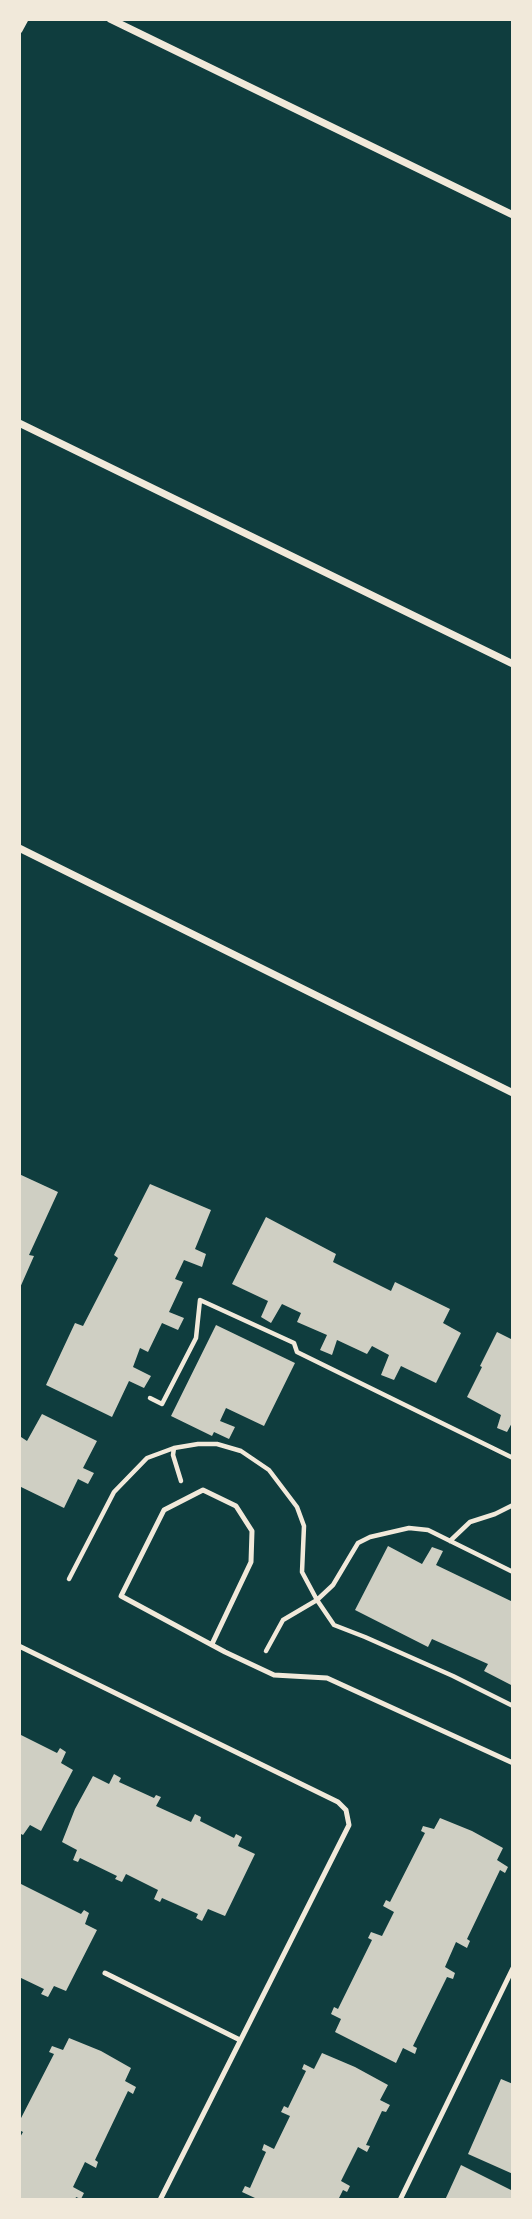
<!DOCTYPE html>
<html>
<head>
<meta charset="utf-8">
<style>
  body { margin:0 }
  #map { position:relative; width:532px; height:2219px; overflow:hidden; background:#0f3d3e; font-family:Barlow,sans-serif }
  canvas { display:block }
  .frame { position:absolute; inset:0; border:21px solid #f1e9da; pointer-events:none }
</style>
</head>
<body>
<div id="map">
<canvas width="532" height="2219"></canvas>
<div class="frame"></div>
</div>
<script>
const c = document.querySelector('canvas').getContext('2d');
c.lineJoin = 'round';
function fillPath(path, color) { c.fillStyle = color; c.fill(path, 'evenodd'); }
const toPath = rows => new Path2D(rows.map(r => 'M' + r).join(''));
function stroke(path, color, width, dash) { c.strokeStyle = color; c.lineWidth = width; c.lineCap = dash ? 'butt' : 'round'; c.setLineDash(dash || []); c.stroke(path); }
const building = toPath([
  [19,1174,58,1192,29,1255,34,1256,19,1290],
  [150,1184,211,1210,195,1249,206,1254,202,1267,184,1260,175,1279,183,1282,169,1312,184,1318,178,1330,162,1323,148,1352,140,1348,133,1367,151,1376,144,1388,129,1381,112,1417,46,1385,75,1323,83,1326,118,1258,114,1255],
  [266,1217,336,1254,333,1262,391,1291,395,1282,450,1309,443,1323,461,1333,436,1383,401,1366,394,1380,381,1375,389,1355,372,1346,367,1354,337,1340,332,1355,320,1350,327,1335,297,1322,301,1313,282,1304,271,1323,261,1317,268,1301,232,1284],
  [216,1325,295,1363,264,1426,226,1408,220,1421,235,1427,229,1439,214,1432,212,1436,171,1416],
  [497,1332,513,1340,513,1421,507,1432,497,1428,501,1415,467,1397,482,1367,480,1366],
  [42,1414,97,1441,83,1468,94,1473,88,1484,78,1479,64,1508,19,1486,19,1441,21,1437,27,1441],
  [388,1546,422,1564,432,1547,443,1551,436,1565,513,1602,513,1686,484,1671,488,1664,432,1639,428,1647,355,1610],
  [19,1734,57,1753,60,1748,66,1752,61,1763,73,1770,41,1831,30,1825,23,1835,19,1833],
  [114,1774,121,1778,119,1782,154,1798,156,1795,161,1797,156,1806,191,1822,195,1814,201,1817,200,1821,234,1838,236,1834,242,1837,238,1846,255,1854,225,1916,208,1909,202,1921,196,1918,198,1914,162,1898,160,1902,154,1899,158,1890,126,1874,122,1882,115,1879,117,1876,80,1858,78,1862,73,1860,77,1850,62,1842,75,1809,93,1776,109,1784],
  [440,1818,472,1831,503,1848,497,1860,508,1867,505,1873,500,1870,467,1939,470,1941,467,1948,456,1942,445,1967,455,1973,453,1979,447,1977,413,2046,417,2048,415,2054,403,2048,396,2063,335,2032,341,2019,331,2014,334,2007,338,2009,372,1940,368,1938,371,1932,382,1936,394,1912,383,1906,386,1900,390,1902,425,1833,421,1831,423,1826,434,1829],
  [19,1883,81,1914,84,1910,89,1913,85,1924,97,1930,66,1991,54,1986,48,1997,41,1994,44,1989,19,1977],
  [69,2038,101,2051,131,2068,125,2081,136,2087,133,2094,128,2091,95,2160,98,2162,96,2168,85,2162,73,2187,84,2193,81,2199,76,2197,75,2200,19,2200,19,2139,23,2132,19,2130,19,2122,54,2054,49,2052,52,2046,63,2050],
  [322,2053,355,2067,388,2085,380,2100,390,2105,386,2112,382,2111,366,2145,370,2146,367,2152,358,2147,341,2181,350,2186,347,2192,343,2190,338,2200,254,2200,255,2198,242,2192,245,2186,250,2188,266,2152,262,2150,264,2144,274,2149,290,2116,281,2112,284,2106,288,2108,306,2071,302,2069,304,2064,314,2069],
  [501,2079,513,2084,513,2174,468,2154],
  [461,2165,513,2191,513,2200,445,2200]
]);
const path = toPath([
  [150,1398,162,1404,196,1338,200,1300,294,1343,297,1352,513,1458],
  [181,1481,173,1455,174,1448,198,1444,217,1444,241,1451,269,1470,297,1507,304,1526,302,1572,317,1600,334,1625,365,1637,453,1676,513,1706],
  [450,1541,470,1522,495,1514,513,1505],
  [69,1579,114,1492,147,1458,174,1448],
  [266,1651,283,1620,317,1600,333,1585,358,1543,370,1537,409,1528,428,1530,513,1572]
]);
const service = toPath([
  [212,1644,251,1562,252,1531,236,1506,203,1490,164,1510,121,1596,225,1652,274,1675,327,1678,513,1763],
  [19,1646,338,1802,346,1810,349,1825,160,2200],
  [105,1973,240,2040],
  [400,2200,513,1968]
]);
const minor = toPath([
  [110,19,513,215],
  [19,30,25,19],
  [19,423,513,664],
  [19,848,513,1093]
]);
fillPath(building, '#cfcfc3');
stroke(path, '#f1e9da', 4.5);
stroke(service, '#f1e9da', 5);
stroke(minor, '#f1e9da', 7);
</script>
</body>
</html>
